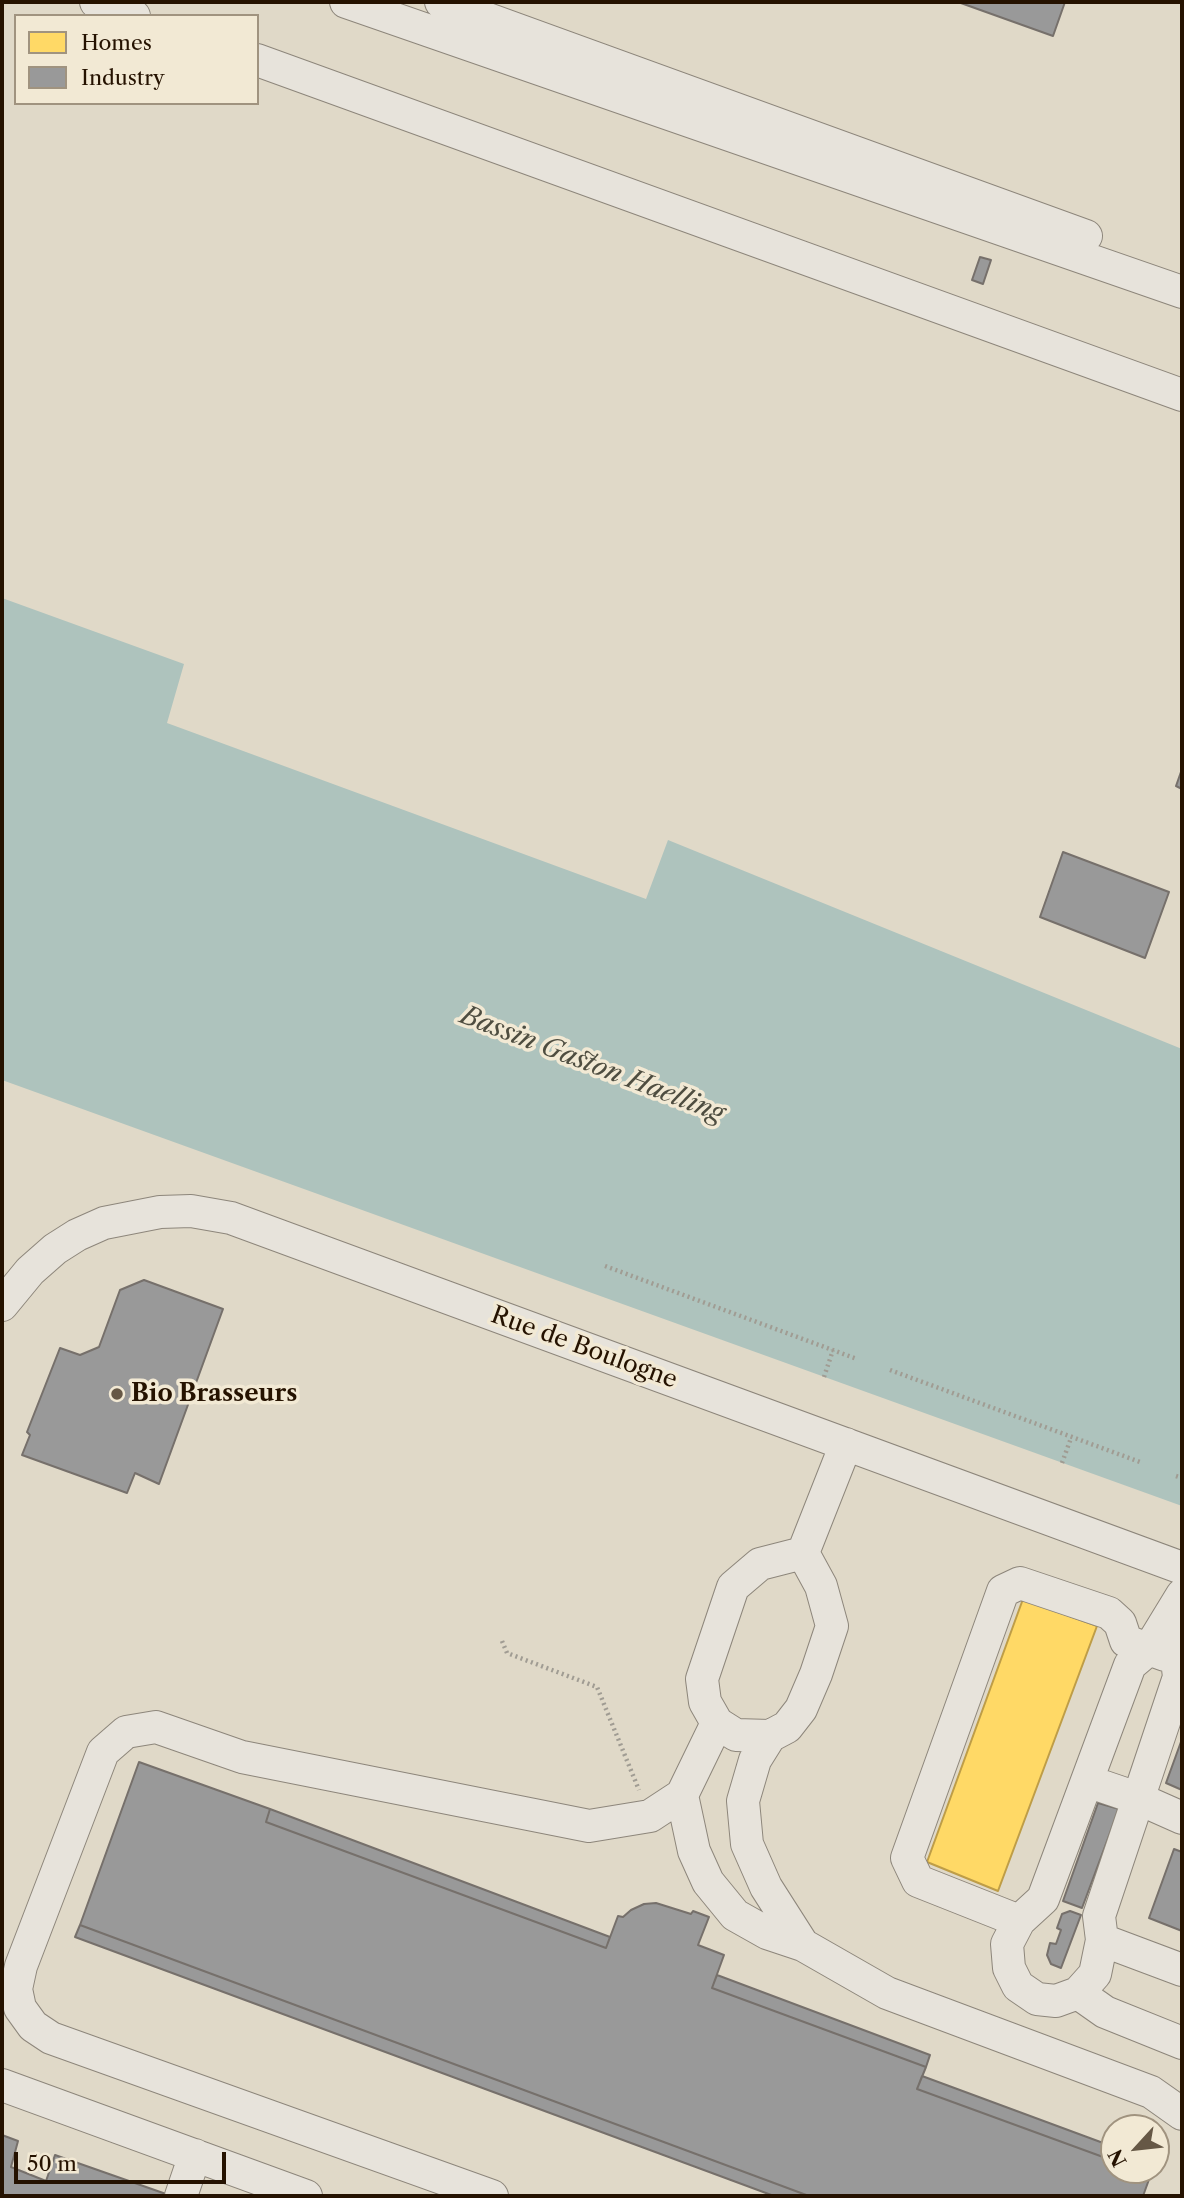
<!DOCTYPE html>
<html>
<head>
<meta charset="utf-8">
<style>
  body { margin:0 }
  #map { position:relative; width:1184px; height:2198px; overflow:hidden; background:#e0d9c8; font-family:"Libre Caslon Text",serif }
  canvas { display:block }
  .frame { position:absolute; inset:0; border:4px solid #251200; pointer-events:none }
  .legend { position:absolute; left:14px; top:14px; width:245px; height:91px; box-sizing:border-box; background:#f2e9d4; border:2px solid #a0937f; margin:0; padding:9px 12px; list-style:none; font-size:21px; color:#251200 }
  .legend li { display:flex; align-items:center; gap:14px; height:35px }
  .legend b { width:35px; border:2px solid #a0937f }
  .north { position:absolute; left:1100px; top:2114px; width:70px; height:70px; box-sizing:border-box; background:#f2e9d4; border:2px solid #a0937f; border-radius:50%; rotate:243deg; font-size:19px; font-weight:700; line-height:28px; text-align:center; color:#251200 }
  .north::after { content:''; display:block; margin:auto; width:24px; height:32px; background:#665846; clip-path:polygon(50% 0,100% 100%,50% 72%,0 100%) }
  .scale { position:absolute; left:14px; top:2152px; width:212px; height:32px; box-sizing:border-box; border:4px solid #251200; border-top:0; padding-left:9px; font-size:21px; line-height:24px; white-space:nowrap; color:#251200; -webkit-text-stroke:5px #f2e9d4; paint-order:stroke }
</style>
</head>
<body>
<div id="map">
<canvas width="1184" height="2198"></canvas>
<div class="frame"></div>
<ul class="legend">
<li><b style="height:19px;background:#ffd966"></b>Homes</li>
<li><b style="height:19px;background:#999"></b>Industry</li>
</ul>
<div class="north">N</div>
<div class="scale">50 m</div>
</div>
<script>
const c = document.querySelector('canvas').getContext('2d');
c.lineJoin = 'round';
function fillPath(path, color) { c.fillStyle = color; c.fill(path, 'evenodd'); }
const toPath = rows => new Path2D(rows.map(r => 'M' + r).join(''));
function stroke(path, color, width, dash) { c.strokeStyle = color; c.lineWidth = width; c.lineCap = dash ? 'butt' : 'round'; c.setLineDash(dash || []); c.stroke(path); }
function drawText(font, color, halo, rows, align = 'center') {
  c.font = font + ' "Libre Caslon Text",serif'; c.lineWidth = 7; c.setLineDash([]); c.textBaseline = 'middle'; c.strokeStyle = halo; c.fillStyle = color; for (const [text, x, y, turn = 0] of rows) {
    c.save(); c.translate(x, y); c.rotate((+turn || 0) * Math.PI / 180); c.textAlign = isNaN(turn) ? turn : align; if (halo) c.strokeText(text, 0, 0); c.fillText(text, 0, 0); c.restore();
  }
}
const water = toPath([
  [2,598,184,664,167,723,646,899,668,840,1182,1049,1182,1506,2,1080]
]);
const homes = toPath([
  [1023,1599,1097,1626,998,1891,927,1862,1023,1599]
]);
const industry = toPath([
  [958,2,1065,2,1053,36,958,2],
  [980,257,991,260,983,284,972,280,980,257],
  [1182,769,1182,789,1176,786,1182,769],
  [1063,852,1169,892,1145,958,1040,917,1063,852],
  [144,1280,223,1309,159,1484,135,1473,127,1493,22,1455,30,1435,27,1432,60,1348,80,1355,99,1347,120,1290,144,1280],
  [1182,1739,1182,1790,1166,1783,1182,1739],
  [139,1762,270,1809,266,1822,606,1948,618,1916,623,1917,631,1910,644,1904,656,1903,691,1914,693,1911,709,1917,698,1945,724,1955,712,1988,926,2067,917,2089,1114,2161,1114,2170,1139,2170,1151,2174,1143,2196,809,2196,80,1925,139,1762],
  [1098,1803,1119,1809,1082,1908,1063,1901,1098,1803],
  [270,1809,610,1937,606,1948,266,1822,270,1809],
  [1174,1849,1182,1852,1182,1931,1149,1918,1174,1849],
  [1070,1911,1081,1915,1061,1968,1051,1964,1047,1955,1050,1943,1056,1944,1061,1930,1057,1928,1062,1914,1070,1911],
  [80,1925,809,2196,774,2196,75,1937,80,1925],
  [717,1975,930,2055,926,2067,712,1988,717,1975],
  [922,2076,1114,2147,1114,2161,917,2089,922,2076],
  [2,2135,18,2141,11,2167,46,2181,55,2155,166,2194,166,2196,2,2196,2,2135]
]);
const path = toPath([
  [605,1266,857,1359],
  [890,1370,1140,1462],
  [824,1377,833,1350],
  [1062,1463,1071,1438],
  [1176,1476,1182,1478],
  [502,1641,507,1653,597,1687,639,1790]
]);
const minor = toPath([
  [96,2,134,16],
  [346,2,1182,292],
  [441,2,1086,236],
  [257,60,1182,395],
  [2,1305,30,1271,55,1249,77,1235,104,1223,160,1212,191,1211,231,1218,1182,1568],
  [803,1553,821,1586,832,1626,816,1674,801,1709,787,1727,770,1736,736,1735,717,1723,705,1702,702,1679,733,1587,760,1564,803,1553],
  [803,1553,846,1444],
  [1182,1595,1149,1649,1130,1665,1043,1899,1019,1921,1007,1944,1009,1968,1018,1986,1037,1999,1056,2001,1078,1993,1095,1974,1102,1940,1099,1916,1179,1677,1177,1660,1182,1635],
  [770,1736,755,1760,743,1801,747,1844,766,1887,803,1945,887,1993,1151,2092,1182,2114],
  [1087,1781,1137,1798,1182,1818],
  [682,1795,694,1851,708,1882,735,1915,767,1933,803,1945],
  [1019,1921,918,1881,907,1858,1003,1591,1020,1583,1109,1613,1120,1623,1126,1641,1165,1655],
  [1102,1940,1182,1970],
  [1078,1993,1105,2012,1182,2043],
  [2,2085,306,2196],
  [181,2196,195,2155],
  [492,2196,51,2038,33,2026,20,2008,16,1989,21,1966,103,1752,126,1732,156,1727,242,1757,589,1826,650,1816,682,1795,717,1723]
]);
const markers = [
  [117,1394,7,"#665846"]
];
const streetNames = [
  ["Rue de Boulogne",584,1348,20]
];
const poiNames = [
  ["Bio Brasseurs",131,1394]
];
const waterNames = [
  ["Bassin Gaston Haelling",592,1065,21]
];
fillPath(water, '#aec3bd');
fillPath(homes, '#ffd966');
stroke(homes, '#be9d47', 2);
fillPath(industry, '#999');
stroke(industry, '#76706b', 2);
stroke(minor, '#8d867b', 34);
stroke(path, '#a09c93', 4.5, [2, 3.5]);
stroke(minor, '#e7e3db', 32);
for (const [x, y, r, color] of markers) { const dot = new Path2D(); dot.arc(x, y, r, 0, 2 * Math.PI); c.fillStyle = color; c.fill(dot); stroke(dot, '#f2e9d4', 2.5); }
drawText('24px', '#251200', '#f2e9d4', streetNames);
drawText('bold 24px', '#251200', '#f2e9d4', poiNames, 'left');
drawText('italic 26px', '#4e4d40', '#f2e9d4', waterNames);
</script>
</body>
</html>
